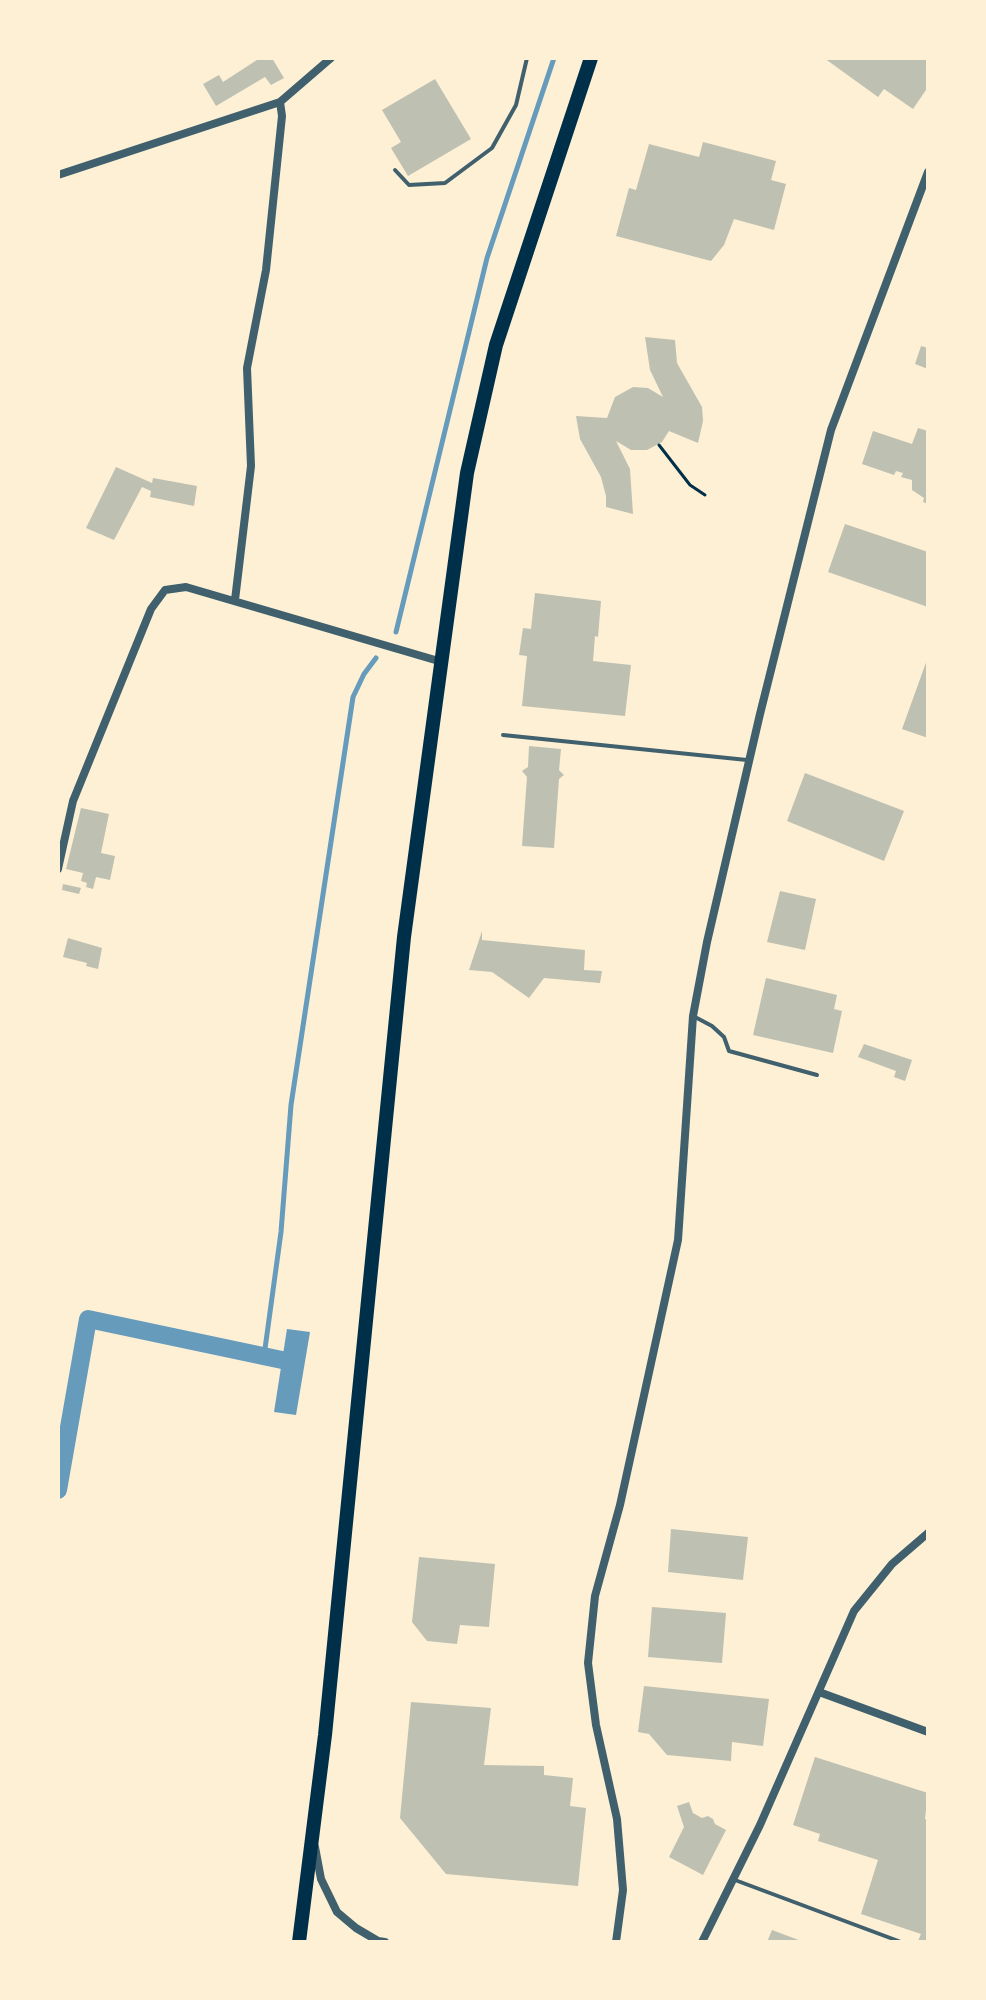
<!DOCTYPE html>
<html>
<head>
<meta charset="utf-8">
<style>
  body { margin:0 }
  #map { position:relative; width:986px; height:2000px; overflow:hidden; background:#fdf0d5; font-family:"Roboto Condensed",sans-serif }
  canvas { display:block }
  .frame { position:absolute; inset:0; border:60px solid #fdf0d5; pointer-events:none }
</style>
</head>
<body>
<div id="map">
<canvas width="986" height="2000"></canvas>
<div class="frame"></div>
</div>
<script>
const c = document.querySelector('canvas').getContext('2d');
c.lineJoin = 'round';
function fillPath(path, color) { c.fillStyle = color; c.fill(path, 'evenodd'); }
const toPath = rows => new Path2D(rows.map(r => 'M' + r).join(''));
function stroke(path, color, width, dash) { c.strokeStyle = color; c.lineWidth = width; c.lineCap = dash ? 'butt' : 'round'; c.setLineDash(dash || []); c.stroke(path); }
const water = toPath([
  [287,1329,310,1332,296,1415,274,1412]
]);
const stream = toPath([
  [396,632,487,258,554,58],
  [264,1356,281,1232,291,1105,353,697,364,674,376,658]
]);
const canal = toPath([
  [58,1490,88,1319,282,1360]
]);
const building = toPath([
  [260,58,272,58,284,78,271,85,265,77,216,106,203,84,219,75,223,82],
  [824,58,928,58,928,87,913,109,884,89,878,97],
  [435,79,471,139,408,176,391,148,401,142,382,110],
  [703,142,776,161,771,180,786,184,774,230,734,219,724,245,711,261,616,236,629,188,636,190,649,144,699,157],
  [645,337,675,340,677,363,702,407,703,421,698,443,669,431,662,442,647,450,631,450,616,441,630,469,633,514,606,507,606,496,601,477,580,439,576,416,607,418,615,397,633,387,648,388,663,397,650,370],
  [921,346,928,348,928,369,915,364],
  [918,428,928,431,928,504,923,502,924,498,912,490,912,480,901,477,903,473,896,471,894,475,862,464,873,431,912,444],
  [116,467,152,483,153,478,197,486,194,506,150,497,151,491,142,487,114,540,86,528],
  [845,524,928,552,928,607,828,572],
  [535,593,601,601,598,637,595,636,593,661,631,665,625,716,522,706,527,656,519,655,523,628,531,629],
  [928,657,928,738,902,729],
  [529,746,561,749,559,770,564,775,559,779,554,848,522,846,527,777,522,771,528,767],
  [805,773,904,811,884,861,787,821],
  [81,808,109,814,101,853,115,856,110,880,96,877,93,889,86,887,87,883,81,881,83,873,66,869],
  [63,884,81,888,79,894,62,890],
  [780,891,816,899,805,950,767,942],
  [482,931,482,940,585,950,584,970,602,971,600,983,544,978,529,998,492,972,469,970],
  [68,938,102,948,98,969,86,966,87,963,63,957],
  [766,978,837,995,834,1009,842,1011,833,1053,753,1035],
  [864,1044,912,1060,905,1081,894,1077,896,1071,858,1057],
  [671,1529,748,1537,743,1580,668,1572],
  [419,1557,495,1564,489,1627,460,1625,457,1644,427,1641,412,1622],
  [652,1607,726,1613,722,1663,648,1657],
  [644,1686,769,1699,763,1746,732,1742,731,1761,667,1755,649,1734,638,1732],
  [411,1702,491,1708,484,1765,544,1766,544,1775,573,1778,570,1806,586,1808,578,1886,446,1874,400,1818],
  [815,1757,928,1793,925,1819,928,1820,928,1942,918,1941,921,1934,861,1914,878,1860,818,1841,820,1834,793,1825],
  [689,1802,693,1813,702,1818,708,1816,713,1819,715,1824,726,1830,703,1875,669,1857,684,1827,677,1806],
  [772,1930,804,1942,767,1942]
]);
const path = toPath([
  [659,445,690,485,705,495]
]);
const service = toPath([
  [395,170,409,185,445,183,492,148,516,105,527,58],
  [503,735,747,760],
  [695,1017,712,1026,724,1037,729,1051,817,1075],
  [735,1880,901,1942]
]);
const minor = toPath([
  [58,175,280,102,331,58],
  [235,600,251,466,247,368,266,270,282,116,280,102],
  [58,869,73,801,151,609,165,590,186,587,442,662],
  [819,1692,928,1732],
  [315,1847,321,1879,337,1912,356,1928,378,1941,385,1942],
  [616,1942,623,1890,617,1819,596,1725,588,1663,595,1596,620,1505,678,1240,693,1016,707,942,760,714,831,430,928,172],
  [702,1942,760,1825,854,1611,892,1564,928,1533]
]);
const primary = toPath([
  [299,1942,325,1735,404,937,467,473,496,345,591,58]
]);
fillPath(water, '#669bbc');
stroke(stream, '#669bbc', 5);
stroke(canal, '#669bbc', 18);
fillPath(building, '#bec0b2');
stroke(path, '#003049', 3);
stroke(service, '#3f606c', 4);
stroke(minor, '#3f606c', 8);
stroke(primary, '#003049', 14);
</script>
</body>
</html>
